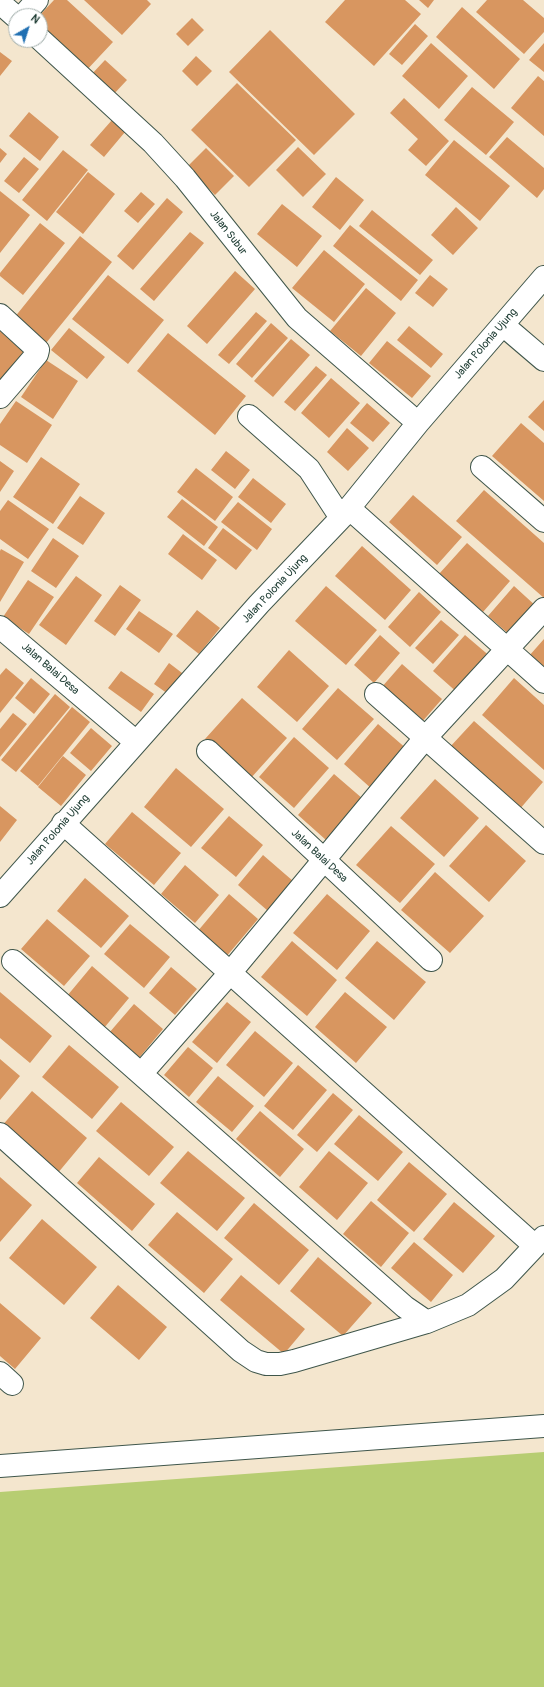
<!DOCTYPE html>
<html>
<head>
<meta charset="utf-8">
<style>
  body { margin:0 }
  #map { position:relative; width:544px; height:1687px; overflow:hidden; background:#f4e6ce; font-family:Pangolin,sans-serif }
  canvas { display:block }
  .north { position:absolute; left:8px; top:8px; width:40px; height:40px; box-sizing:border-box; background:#fff; border:1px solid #a5b1ae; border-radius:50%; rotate:39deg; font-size:11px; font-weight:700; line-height:16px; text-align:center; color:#1f3d34 }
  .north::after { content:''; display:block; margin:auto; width:14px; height:18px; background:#1f6fb2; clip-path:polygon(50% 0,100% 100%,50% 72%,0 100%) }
</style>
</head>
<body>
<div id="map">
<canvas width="544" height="1687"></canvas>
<div class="north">N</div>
</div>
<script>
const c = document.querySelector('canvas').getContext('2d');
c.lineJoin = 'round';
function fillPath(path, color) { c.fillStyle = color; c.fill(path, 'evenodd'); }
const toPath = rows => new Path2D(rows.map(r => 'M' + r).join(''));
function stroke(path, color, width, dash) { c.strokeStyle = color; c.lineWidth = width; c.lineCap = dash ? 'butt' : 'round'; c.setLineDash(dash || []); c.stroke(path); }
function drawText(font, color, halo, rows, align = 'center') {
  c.font = font + ' Pangolin,sans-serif'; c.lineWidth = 3.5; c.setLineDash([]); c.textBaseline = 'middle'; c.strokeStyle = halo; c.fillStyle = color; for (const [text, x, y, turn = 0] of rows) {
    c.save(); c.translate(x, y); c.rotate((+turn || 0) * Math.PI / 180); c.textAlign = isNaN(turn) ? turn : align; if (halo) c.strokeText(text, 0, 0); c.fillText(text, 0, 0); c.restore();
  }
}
const green = toPath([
  [544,1452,544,1687,0,1687,0,1492]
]);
const building = toPath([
  [54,0,67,0,113,42,84,73,40,33,40,15],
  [84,0,147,0,151,4,122,35],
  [345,0,405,0,421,14,374,66,325,22],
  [419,0,434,0,428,8],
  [487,0,523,0,544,18,544,32,524,54,476,12],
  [462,7,520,59,494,89,436,37],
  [192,18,204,30,188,46,176,34],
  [415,24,428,36,402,65,389,54],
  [270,30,355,114,314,155,229,72],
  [431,43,468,76,439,109,402,76],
  [544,43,544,72,529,60],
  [0,52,12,61,0,76],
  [196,56,212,71,197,86,182,71],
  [105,60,127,80,112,96,90,76],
  [538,76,544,81,544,136,511,108],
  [237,83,296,140,249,187,191,130],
  [472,87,514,122,486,155,444,120],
  [404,98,449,141,426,166,408,150,418,139,390,113],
  [29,112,59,137,40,161,9,136],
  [112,120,125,132,104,157,90,145],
  [507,137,544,168,544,189,537,198,489,157],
  [454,140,510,186,480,221,425,175],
  [298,147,326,174,303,197,276,170],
  [0,148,7,154,0,163],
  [206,148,234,176,215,195,187,167],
  [63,150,88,170,47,221,22,200],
  [24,157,39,169,19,193,4,181],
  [88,172,115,194,83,234,56,212],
  [336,177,364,200,340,230,312,207],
  [0,191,30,215,0,253],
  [141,192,155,204,138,223,124,211],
  [167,198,183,212,133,270,117,256],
  [282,204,322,236,297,267,257,234],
  [456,207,478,228,453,255,431,235],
  [372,210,433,260,420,275,359,226],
  [40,223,65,243,23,295,0,276,0,273],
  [350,225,418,280,401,301,333,246],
  [190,232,204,243,154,301,140,289],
  [80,236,112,262,42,348,10,323],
  [324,250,365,284,334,322,292,288],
  [235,271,255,289,207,344,187,326],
  [108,275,164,320,128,364,72,319],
  [430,275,448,289,433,307,415,293],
  [366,288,396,313,361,356,330,331],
  [256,312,267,321,229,364,218,355],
  [271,323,288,338,252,378,236,364],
  [409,326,443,354,431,368,397,340],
  [69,328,105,357,87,379,51,350],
  [0,329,32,351,0,380],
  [168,333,246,396,215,435,137,371],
  [291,339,310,355,273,397,254,381],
  [387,341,431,376,412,398,369,363],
  [46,360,78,381,53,419,21,397],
  [316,366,327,375,295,411,284,402],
  [331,378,360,403,329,438,301,413],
  [544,400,544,431,528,417],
  [16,401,52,425,27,463,0,445,0,424],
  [367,403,390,423,373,442,350,423],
  [521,423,544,443,544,501,492,456],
  [347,428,369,448,348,471,327,452],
  [226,451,250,470,235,489,211,470],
  [41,457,80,484,53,524,13,497],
  [0,461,14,471,0,492],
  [196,468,233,497,215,521,177,492],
  [253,478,286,504,271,523,238,497],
  [484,490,544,543,544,598,456,521],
  [413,495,462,537,437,565,389,522],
  [80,496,105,513,83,545,57,528],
  [182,499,218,527,204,546,167,517],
  [8,500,49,529,28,559,0,539,0,511],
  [238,502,272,529,257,550,221,522],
  [223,528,252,550,236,570,208,548],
  [183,534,217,560,202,580,168,554],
  [53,538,79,556,56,588,31,571],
  [467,543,510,581,483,612,439,574],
  [362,546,411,590,385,620,335,576],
  [1,549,24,562,0,602,0,551],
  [76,576,102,595,66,645,39,625],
  [28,580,54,597,29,634,3,617],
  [120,585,141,600,115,636,94,621],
  [326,586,377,630,346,665,295,621],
  [514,586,537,607,511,636,488,616],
  [419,592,441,612,410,647,388,627],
  [197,610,220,628,199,654,176,636],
  [139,611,173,634,159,653,126,629],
  [441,620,459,635,433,664,415,648],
  [380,635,400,653,374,683,354,665],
  [465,635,492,658,459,694,433,671],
  [544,639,544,669,529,656],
  [289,650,329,686,297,722,257,687],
  [169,663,186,676,171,696,154,684],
  [402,664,442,699,421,723,381,688],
  [6,668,24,683,0,713,0,675],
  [121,671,154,694,141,712,108,688],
  [31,678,50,694,34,714,15,698],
  [514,678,544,705,544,770,482,715],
  [338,688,374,719,337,760,302,729],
  [55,694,70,707,16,772,1,760],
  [242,698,287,738,250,779,205,739],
  [72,707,90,722,38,786,20,771],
  [13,713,27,724,0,757,0,729],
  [474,721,543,782,519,810,449,748],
  [378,724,408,750,373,790,344,764],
  [91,728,112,746,91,771,70,753],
  [294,737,329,768,294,808,259,777],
  [63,756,86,775,61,806,38,787],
  [176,768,224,809,191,847,144,807],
  [334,774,363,799,326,840,298,815],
  [435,779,479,818,444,857,400,818],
  [0,806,17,820,0,842],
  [132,812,181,853,154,885,105,844],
  [229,816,263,845,236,877,201,848],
  [486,825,526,861,489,902,449,866],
  [391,826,435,864,400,903,356,865],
  [263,855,293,881,268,911,238,885],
  [185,865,219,895,195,923,161,894],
  [435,872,484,916,450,953,401,910],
  [85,878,129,916,101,948,57,911],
  [229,894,258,919,226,957,197,932],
  [327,894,370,931,337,970,293,933],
  [47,919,90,956,64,986,21,949],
  [130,924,170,957,144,988,104,954],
  [292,941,337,980,307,1016,261,977],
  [377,941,426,982,394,1020,345,978],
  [92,966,129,998,104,1028,67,996],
  [171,967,197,989,175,1015,149,993],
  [0,992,52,1036,30,1063,0,1038],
  [345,992,387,1027,356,1063,315,1027],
  [227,1002,251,1022,217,1063,192,1042],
  [134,1004,163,1029,139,1058,109,1033],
  [255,1031,293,1063,264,1097,226,1065],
  [69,1045,119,1087,92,1119,42,1077],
  [188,1047,213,1068,189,1097,164,1075],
  [0,1059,20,1076,0,1100],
  [298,1065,327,1090,293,1130,264,1106],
  [218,1076,254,1106,232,1132,196,1102],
  [32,1091,87,1138,57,1174,1,1127],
  [333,1093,353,1110,317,1152,297,1135],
  [121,1102,174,1147,149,1176,96,1131],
  [260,1111,304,1149,280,1177,236,1139],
  [359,1115,403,1152,378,1181,334,1144],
  [188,1151,245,1198,217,1231,160,1183],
  [329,1151,368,1183,337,1220,299,1187],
  [99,1157,155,1204,132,1231,77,1183],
  [409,1162,447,1194,414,1232,377,1200],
  [0,1177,32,1205,0,1242],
  [371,1201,409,1233,381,1267,343,1234],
  [454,1202,495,1236,463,1273,423,1239],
  [254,1203,309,1250,279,1285,224,1238],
  [177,1212,233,1259,204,1293,148,1245],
  [42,1219,97,1267,64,1305,9,1258],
  [414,1242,453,1275,431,1302,391,1268],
  [318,1257,372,1303,343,1336,290,1291],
  [241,1275,305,1329,284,1354,220,1300],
  [118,1285,167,1327,139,1360,90,1318],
  [0,1303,41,1338,15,1369,0,1356]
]);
const minor = toPath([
  [0,3,16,17],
  [23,16,37,0],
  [40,39,153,143,185,178,297,318,418,423],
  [0,315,38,350,37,354,0,397],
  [503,325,544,360],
  [249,416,309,469,341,518],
  [482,467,544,521],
  [350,509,544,682],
  [0,627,136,742],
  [376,694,544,843],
  [208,751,431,960],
  [63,823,535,1246,544,1237],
  [0,896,259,604,341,518,418,423,544,277],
  [13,961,141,1074,230,973,426,737,544,609],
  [141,1074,405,1307,427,1322,468,1305,504,1279,535,1246],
  [0,1134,241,1351,256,1361,266,1364,280,1364,294,1361,427,1322],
  [0,1373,12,1384],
  [0,1466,544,1426]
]);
const streetNames = [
  ["Jalan Subur",228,233,52],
  ["Jalan Polonia Ujung",486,344,-49],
  ["Jalan Polonia Ujung",275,589,-47],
  ["Jalan Balai Desa",50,669,41],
  ["Jalan Polonia Ujung",58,830,-49],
  ["Jalan Balai Desa",319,856,43]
];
fillPath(green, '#b7cd72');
fillPath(building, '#d89660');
stroke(minor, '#3f564b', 24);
stroke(minor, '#fff', 22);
drawText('11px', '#1f3d34', '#fff', streetNames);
</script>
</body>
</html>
